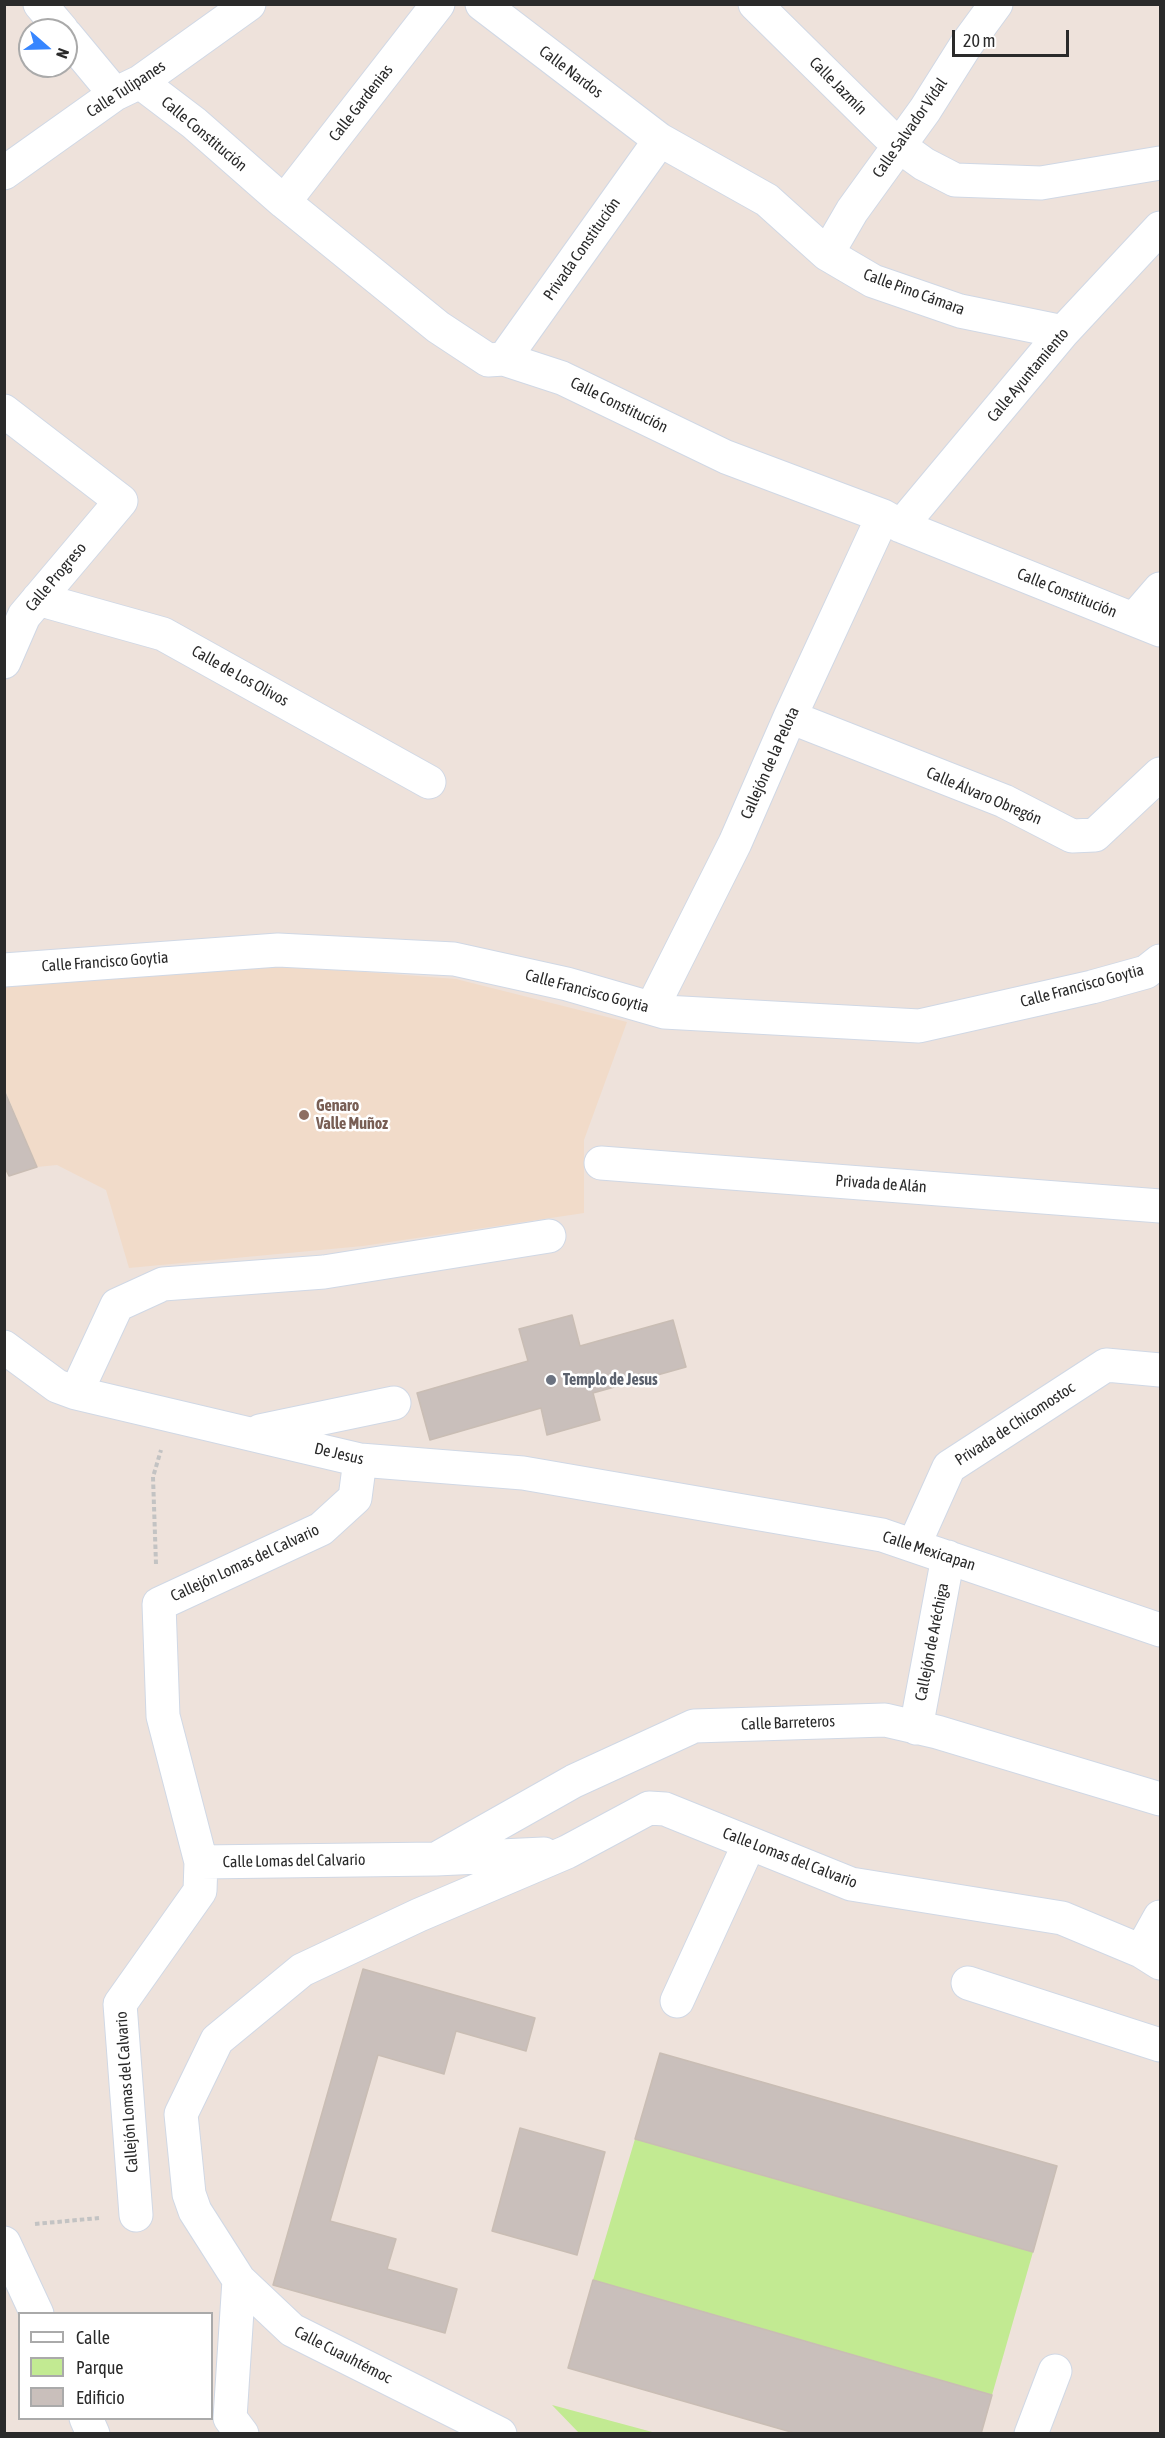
<!DOCTYPE html>
<html>
<head>
<meta charset="utf-8">
<style>
  body { margin:0 }
  #map { position:relative; width:1165px; height:2438px; overflow:hidden; background:#eee2db; font-family:"Asap Condensed",sans-serif }
  canvas { display:block }
  .frame { position:absolute; inset:0; border:6px solid #2a2a2a; pointer-events:none }
  .legend { position:absolute; left:18px; top:2312px; width:195px; height:108px; box-sizing:border-box; background:#fff; border:2px solid #aaa; margin:0; padding:8px 10px; list-style:none; font-size:18px; color:#2a2a2a }
  .legend li { display:flex; align-items:center; gap:12px; height:30px }
  .legend b { width:30px; border:2px solid #aaa }
  .north { position:absolute; left:18px; top:18px; width:60px; height:60px; box-sizing:border-box; background:#fff; border:2px solid #aaa; border-radius:50%; rotate:110deg; font-size:16px; font-weight:700; line-height:24px; text-align:center; color:#2a2a2a }
  .north::after { content:''; display:block; margin:auto; width:21px; height:27px; background:#3786ff; clip-path:polygon(50% 0,100% 100%,50% 72%,0 100%) }
  .scale { position:absolute; left:952px; top:30px; width:117px; height:27px; box-sizing:border-box; border:3px solid #2a2a2a; border-top:0; padding-left:8px; font-size:18px; line-height:21px; white-space:nowrap; color:#2a2a2a; -webkit-text-stroke:4px #fff; paint-order:stroke }
</style>
</head>
<body>
<div id="map">
<canvas width="1165" height="2438"></canvas>
<div class="frame"></div>
<ul class="legend">
<li><b style="height:8px;background:#fff"></b>Calle</li>
<li><b style="height:16px;background:#c2ea92"></b>Parque</li>
<li><b style="height:16px;background:#c9bfbb"></b>Edificio</li>
</ul>
<div class="north">N</div>
<div class="scale">20 m</div>
</div>
<script>
const c = document.querySelector('canvas').getContext('2d');
c.lineJoin = 'round';
function fillPath(path, color) { c.fillStyle = color; c.fill(path, 'evenodd'); }
const toPath = rows => new Path2D(rows.map(r => 'M' + r).join(''));
function stroke(path, color, width, dash) { c.strokeStyle = color; c.lineWidth = width; c.lineCap = dash ? 'butt' : 'round'; c.setLineDash(dash || []); c.stroke(path); }
function drawText(font, color, halo, rows, align = 'center') {
  c.font = font + ' "Asap Condensed",sans-serif'; c.lineWidth = 5; c.setLineDash([]); c.textBaseline = 'middle'; c.strokeStyle = halo; c.fillStyle = color; for (const [text, x, y, turn = 0] of rows) {
    c.save(); c.translate(x, y); c.rotate((+turn || 0) * Math.PI / 180); c.textAlign = isNaN(turn) ? turn : align; if (halo) c.strokeText(text, 0, 0); c.fillText(text, 0, 0); c.restore();
  }
}
const education = toPath([
  [275,965,456,979,627,1022,584,1140,584,1213,363,1246,129,1268,106,1190,57,1165,37,1167,5,1090,4,983]
]);
const green = toPath([
  [635,2139,1033,2252,992,2395,593,2280],
  [552,2405,656,2433,579,2433]
]);
const building = toPath([
  [4,1090,37,1167,9,1176,4,1166,4,1090],
  [572,1315,580,1346,673,1320,686,1367,593,1393,600,1420,547,1435,541,1408,430,1440,417,1393,528,1361,519,1329,572,1315],
  [363,1969,535,2018,526,2051,456,2031,444,2074,378,2055,330,2221,396,2239,387,2269,457,2289,445,2333,273,2285,363,1969],
  [660,2053,1057,2166,1033,2252,635,2139,660,2053],
  [520,2128,605,2152,577,2255,492,2231,520,2128],
  [593,2280,992,2395,981,2434,798,2434,568,2368,593,2280]
]);
const path = toPath([
  [156,1564,153,1477,161,1450],
  [35,2224,99,2218]
]);
const minor = toPath([
  [40,4,62,30],
  [482,4,660,140,767,200,827,254,873,281,960,311,1063,332],
  [755,4,899,146,924,164,955,180,1041,183,1160,163],
  [66,35,115,94],
  [140,82,194,123,284,202,438,327,488,360,504,359,562,378,726,457,883,516,901,526,1160,630],
  [4,173,115,94,140,82,249,4],
  [284,202,438,4],
  [827,254,852,211,925,110,966,45,996,4],
  [504,359,660,140],
  [4,411,121,501,24,616,4,662],
  [901,526,1063,332,1160,228],
  [38,599,163,634,429,782],
  [1134,619,1160,589],
  [790,717,1004,801,1072,836,1095,835,1160,774],
  [4,970,278,950,454,959,567,984,664,1012,919,1026,1092,987,1146,972,1160,961],
  [652,1008,735,843,790,717,883,516],
  [601,1163,1160,1206],
  [4,1347,57,1386,76,1393,360,1460,523,1473,882,1535,1160,1630],
  [76,1393,117,1305,163,1284,324,1272,549,1236],
  [260,1431,394,1403],
  [914,1545,949,1467,1106,1365,1160,1370],
  [916,1728,948,1557],
  [436,1859,574,1781,694,1726,885,1720,937,1732,1160,1799],
  [201,1862,436,1859,544,1854],
  [1141,1951,1160,1917],
  [968,1983,1160,2045],
  [677,2001,749,1844],
  [136,2215,120,2004,200,1891,201,1862,163,1716,159,1604,321,1529,355,1498,360,1460],
  [4,2243,37,2314],
  [239,2280,230,2418,242,2434],
  [86,2418,93,2434],
  [500,2434,292,2330,239,2280,195,2211,189,2194,181,2114,217,2040,302,1970,419,1915,567,1852,649,1808,665,1809,851,1884,1062,1918,1141,1951,1160,1963],
  [1031,2434,1055,2371]
]);
const markers = [
  [304,1115,6,"#8d6e63"],
  [551,1380,6,"#6b7280"]
];
const streetNames = [
  ["Calle Nardos",571,72,37],
  ["Calle Jazmín",838,86,45],
  ["Calle Tulipanes",126,89,-33],
  ["Calle Gardenias",361,103,-52],
  ["Calle Salvador Vidal",910,128,-55],
  ["Calle Constitución",204,134,40],
  ["Privada Constitución",582,249,-55],
  ["Calle Pino Cámara",914,292,20],
  ["Calle Ayuntamiento",1028,375,-50],
  ["Calle Constitución",619,405,26],
  ["Calle Progreso",56,577,-50],
  ["Calle Constitución",1067,593,22],
  ["Calle de Los Olivos",240,676,29],
  ["Callejón de la Pelota",770,763,-66],
  ["Calle Álvaro Obregón",984,796,23],
  ["Calle Francisco Goytia",105,962,-4],
  ["Calle Francisco Goytia",1082,986,-15],
  ["Calle Francisco Goytia",587,991,15],
  ["Privada de Alán",881,1184,4],
  ["Privada de Chicomostoc",1015,1424,-33],
  ["De Jesus",339,1454,13],
  ["Calle Mexicapan",929,1551,18],
  ["Callejón Lomas del Calvario",245,1563,-25],
  ["Callejón de Aréchiga",932,1642,-79],
  ["Calle Barreteros",788,1723,-2],
  ["Calle Lomas del Calvario",790,1858,21],
  ["Calle Lomas del Calvario",294,1861,-1],
  ["Callejón Lomas del Calvario",127,2092,-94],
  ["Calle Cuauhtémoc",343,2355,27]
];
const educationNames = [
  ["Genaro",316,1106],
  ["Valle Muñoz",316,1124]
];
const worshipNames = [
  ["Templo de Jesus",563,1380]
];
fillPath(education, '#f1dbc9');
fillPath(green, '#c2ea92');
fillPath(building, '#c9bfbb');
stroke(building, '#c9bdb4', 1.5);
stroke(minor, '#d0d8e5', 35);
stroke(path, '#c3c3c3', 4, [4.5, 3]);
stroke(minor, '#fff', 33);
for (const [x, y, r, color] of markers) { const dot = new Path2D(); dot.arc(x, y, r, 0, 2 * Math.PI); c.fillStyle = color; c.fill(dot); stroke(dot, '#fff', 2); }
drawText('16px', '#2a2a2a', '#fff', streetNames);
drawText('bold 16px', '#785e54', '#fff', educationNames, 'left');
drawText('bold 16px', '#5b616d', '#fff', worshipNames, 'left');
</script>
</body>
</html>
